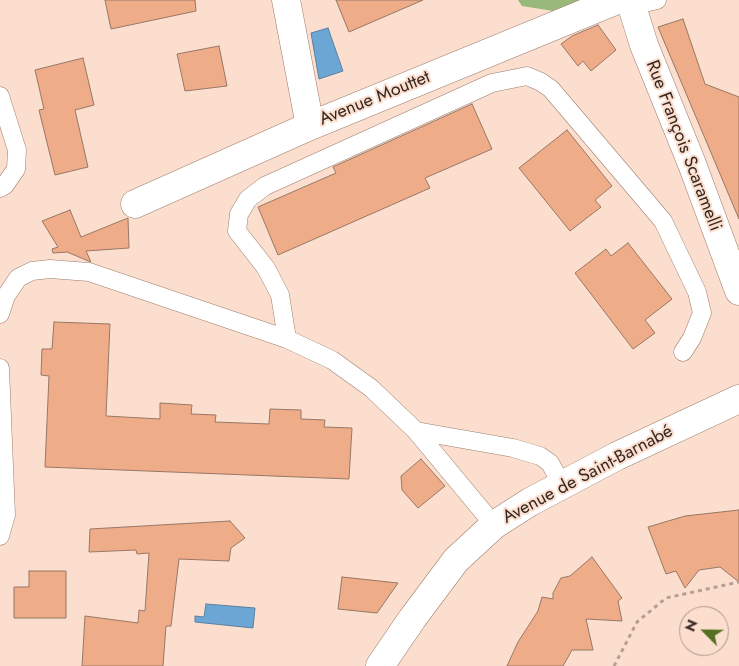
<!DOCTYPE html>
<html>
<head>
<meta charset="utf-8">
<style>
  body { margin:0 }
  #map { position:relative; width:739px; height:666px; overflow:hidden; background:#fbdece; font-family:Jost,sans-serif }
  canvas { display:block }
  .north { position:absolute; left:679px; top:606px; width:50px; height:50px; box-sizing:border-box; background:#fbdece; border:1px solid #ac9588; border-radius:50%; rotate:293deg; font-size:14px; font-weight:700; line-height:20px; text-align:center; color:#352720 }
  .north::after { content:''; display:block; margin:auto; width:18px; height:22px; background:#557023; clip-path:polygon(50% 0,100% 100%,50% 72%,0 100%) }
</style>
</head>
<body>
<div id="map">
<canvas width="739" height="666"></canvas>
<div class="north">N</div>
</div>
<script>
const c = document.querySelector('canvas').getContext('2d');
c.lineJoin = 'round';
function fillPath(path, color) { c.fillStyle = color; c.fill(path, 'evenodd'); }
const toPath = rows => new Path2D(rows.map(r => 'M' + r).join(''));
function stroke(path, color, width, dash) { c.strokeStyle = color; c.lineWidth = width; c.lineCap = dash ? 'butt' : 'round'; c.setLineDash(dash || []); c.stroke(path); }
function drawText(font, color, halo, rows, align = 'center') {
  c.font = font + ' Jost,sans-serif'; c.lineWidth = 4; c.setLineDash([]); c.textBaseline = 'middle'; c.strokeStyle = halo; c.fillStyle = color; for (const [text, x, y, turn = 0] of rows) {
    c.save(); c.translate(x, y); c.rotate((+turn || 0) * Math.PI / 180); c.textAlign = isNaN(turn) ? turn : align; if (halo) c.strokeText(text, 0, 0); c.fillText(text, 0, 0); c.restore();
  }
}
const forest = toPath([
  [518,0,584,0,553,11,522,6]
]);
const water = toPath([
  [328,28,343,71,319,79,311,33,328,28],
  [206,604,255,608,253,628,195,622,195,616,204,617,206,604]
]);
const building = toPath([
  [105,0,195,0,196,11,111,29,105,0],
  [336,0,423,0,349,32,336,0],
  [683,19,705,84,739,97,739,219,658,27,683,19],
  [598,25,616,50,591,71,583,61,578,66,561,44,572,36,598,25],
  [219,46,227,86,185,91,177,54,219,46],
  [83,58,94,105,75,110,88,167,55,175,39,110,44,109,35,70,83,58],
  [472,104,492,149,425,178,430,188,278,255,258,207,336,173,333,167,472,104],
  [567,130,612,186,595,200,601,207,570,231,519,168,567,130],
  [70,210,81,237,128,218,129,248,86,251,91,262,67,252,53,253,52,249,58,247,42,221,70,210],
  [628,243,672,299,645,320,655,333,633,349,575,273,606,249,611,256,628,243],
  [54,322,110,324,106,416,160,419,160,403,192,405,191,414,216,415,215,422,269,424,270,409,301,410,301,419,325,420,324,427,352,428,349,479,45,467,49,376,41,375,42,349,52,349,54,322],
  [421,459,445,486,418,508,402,490,401,476,421,459],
  [739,510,739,582,720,567,699,570,685,588,676,571,666,574,648,527,685,516,739,510],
  [230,521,245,538,231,548,229,561,179,559,171,626,166,626,163,666,82,666,85,616,138,623,139,610,145,611,149,553,137,554,136,550,89,552,90,529,230,521],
  [592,557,622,598,618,601,622,621,586,619,593,650,572,650,563,666,507,666,518,642,538,611,542,597,553,599,553,593,561,578,570,576,592,557],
  [29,571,66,571,66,618,14,618,14,587,29,587,29,571],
  [342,577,398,583,377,613,338,609,342,577]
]);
const path = toPath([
  [614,666,637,622,666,598,739,582]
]);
const lane = toPath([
  [632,6,657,0],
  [0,96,17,150,16,169,5,185,0,188],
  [0,314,6,296,18,278,32,271,50,269,89,272,287,339,332,360,371,388,416,431,494,525],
  [287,339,280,295,266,268,237,231,239,214,248,199,265,186,492,83,527,76,541,82,551,89,663,221,697,292,702,313,692,338,683,352],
  [0,368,6,515,0,536],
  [416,431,513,448,540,456,550,463,562,485]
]);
const street = toPath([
  [286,0,310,126],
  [630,0,644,45,692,164,739,291],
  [135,204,310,126,617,0]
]);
const secondary = toPath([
  [380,666,412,619,456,560,494,525,530,502,617,456,739,399]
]);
const streetNames = [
  ["Avenue Mouttet",375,99,-22],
  ["Rue François Scaramelli",683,146,69],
  ["Avenue de Saint-Barnabé",588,475,-28]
];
fillPath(forest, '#99b97b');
fillPath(water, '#6ba6d5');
stroke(water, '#5b809f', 1);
fillPath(building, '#efac88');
stroke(building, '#987766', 1);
stroke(lane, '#9d7d6b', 19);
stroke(street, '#9d7d6b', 29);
stroke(secondary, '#9d7d6b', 29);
stroke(path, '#b79f92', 3, [4, 4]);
stroke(lane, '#fff', 18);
stroke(street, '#fff', 28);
stroke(secondary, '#fff', 28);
drawText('18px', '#352720', '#fbdece', streetNames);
</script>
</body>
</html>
